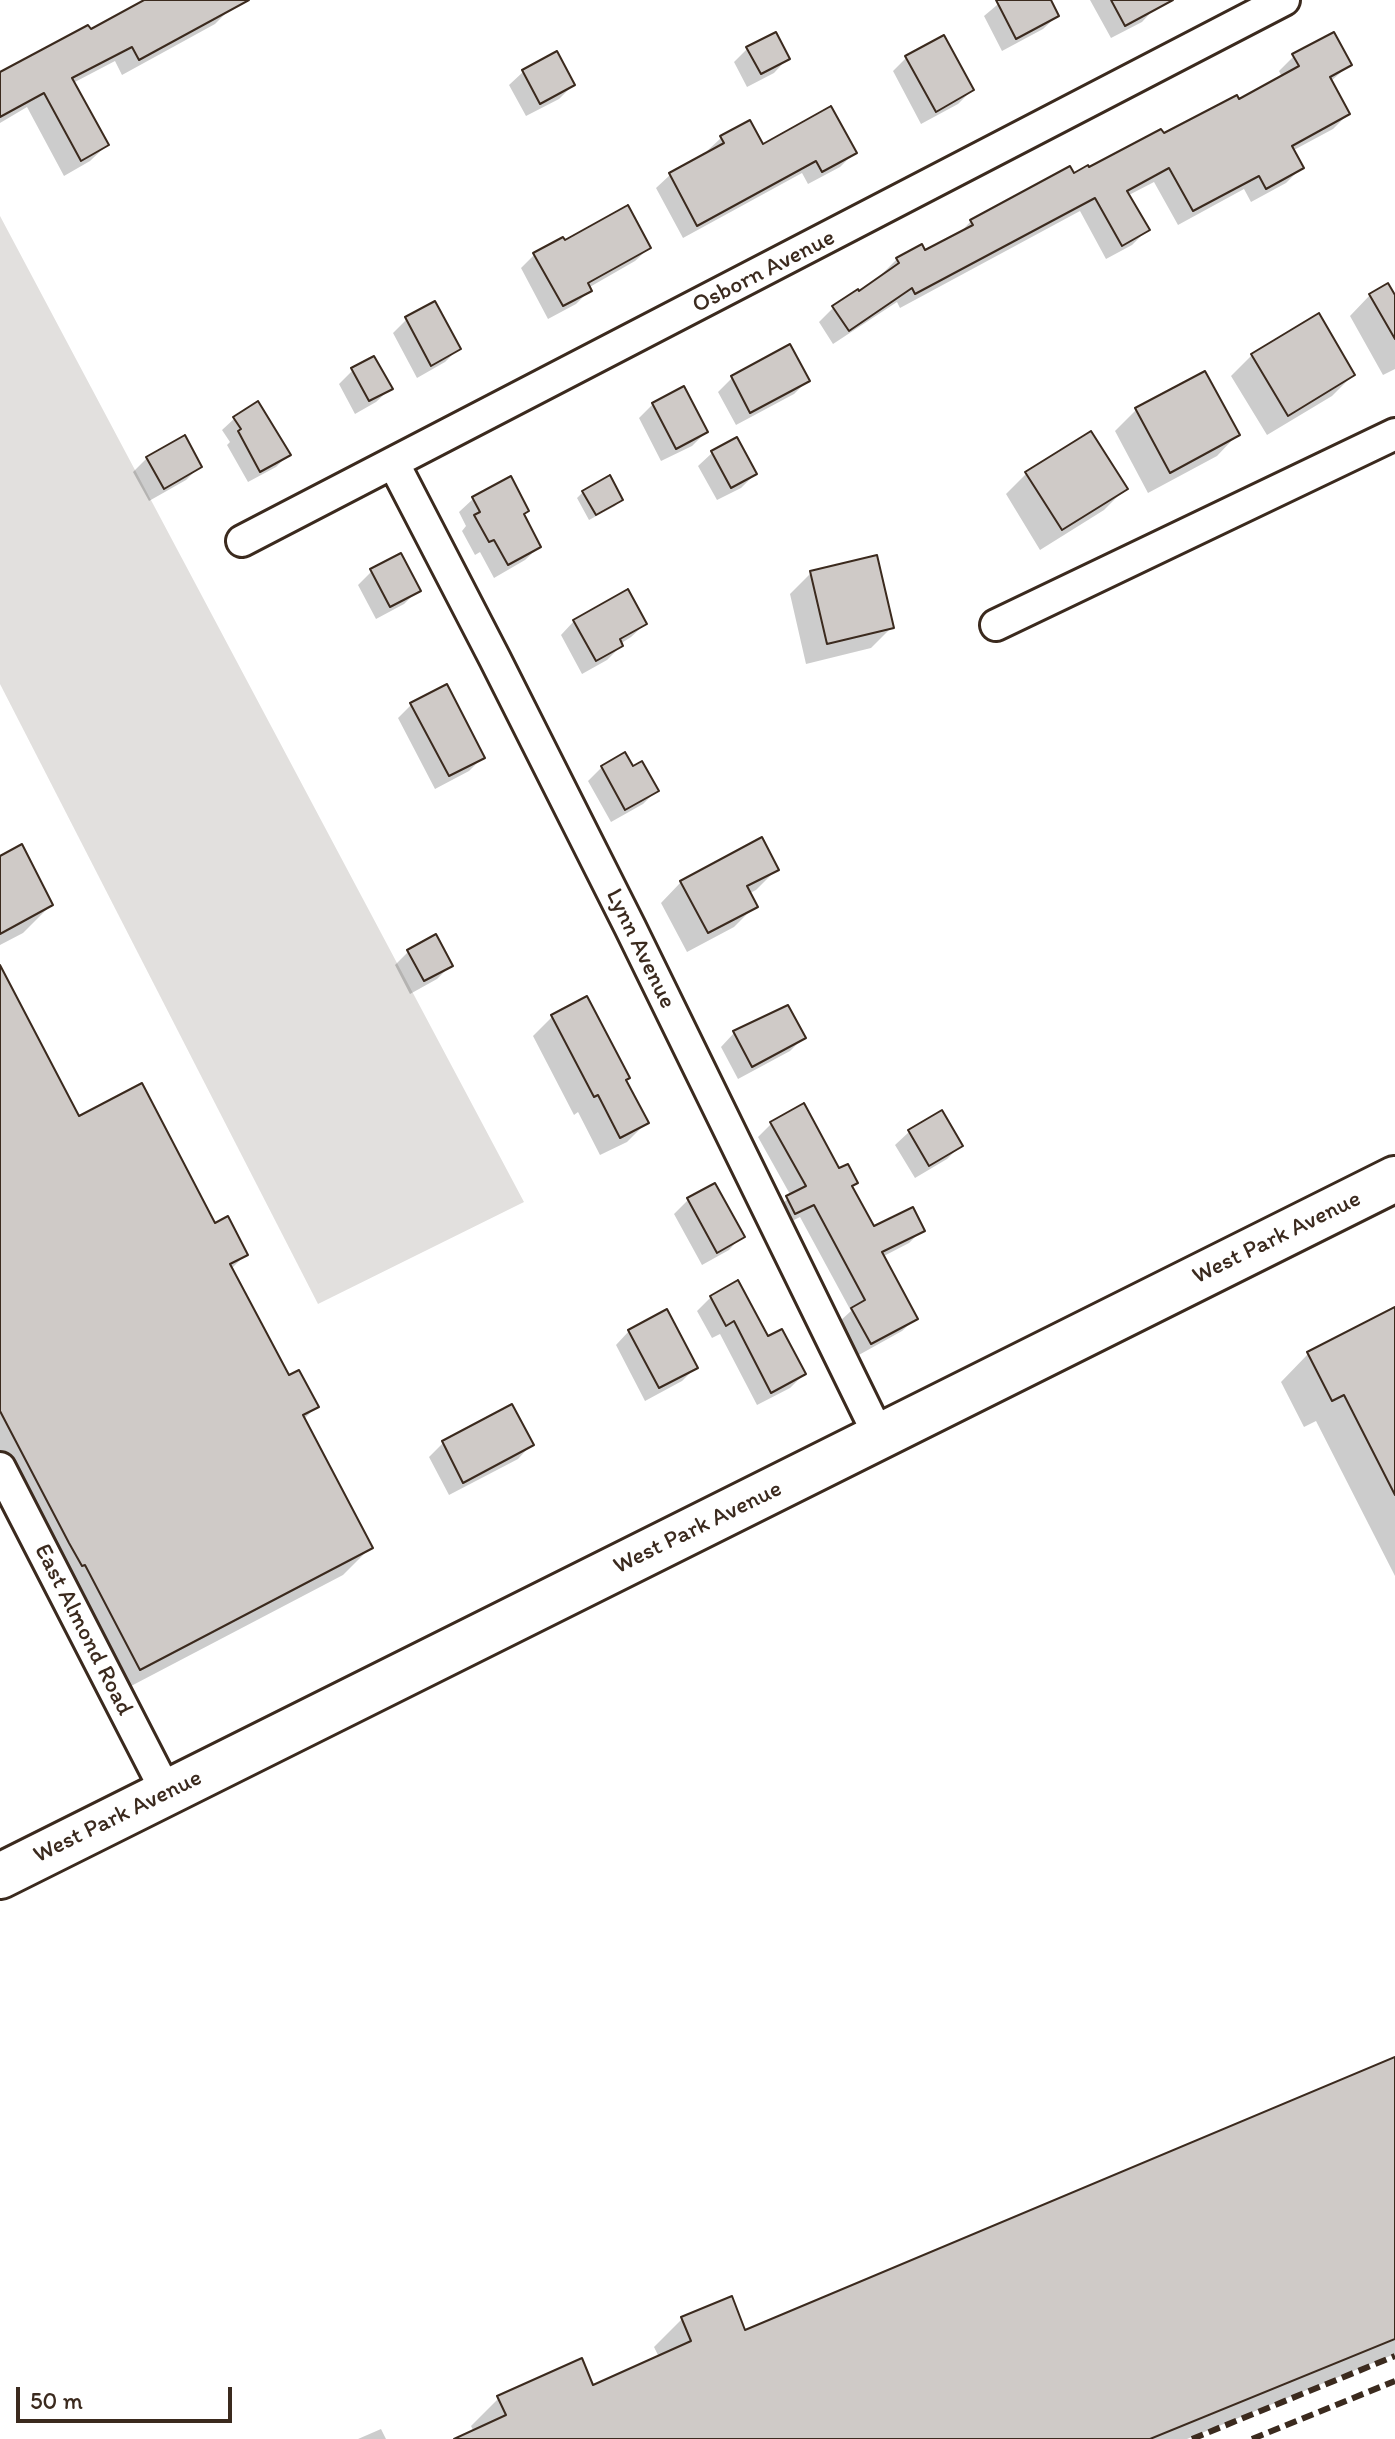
<!DOCTYPE html>
<html>
<head>
<meta charset="utf-8">
<style>
  body { margin:0 }
  #map { position:relative; width:1395px; height:2439px; overflow:hidden; background:#fff; font-family:Itim,sans-serif }
  canvas { display:block }
  .scale { position:absolute; left:16px; top:2387px; width:216px; height:36px; box-sizing:border-box; border:4px solid #3b2a1e; border-top:0; padding-left:10px; font-size:24px; line-height:28px; white-space:nowrap; color:#3b2a1e; -webkit-text-stroke:6px #fff; paint-order:stroke }
</style>
</head>
<body>
<div id="map">
<canvas width="1395" height="2439"></canvas>
<div class="scale">50 m</div>
</div>
<script>
const c = document.querySelector('canvas').getContext('2d');
c.lineJoin = 'round';
function fillPath(path, color) { c.fillStyle = color; c.fill(path, 'evenodd'); }
const toPath = rows => new Path2D(rows.map(r => 'M' + r).join(''));
function stroke(path, color, width, dash) { c.strokeStyle = color; c.lineWidth = width; c.lineCap = dash ? 'butt' : 'round'; c.setLineDash(dash || []); c.stroke(path); }
function drawText(font, color, halo, rows, align = 'center') {
  c.font = font + ' Itim,sans-serif'; c.lineWidth = 6; c.setLineDash([]); c.textBaseline = 'middle'; c.strokeStyle = halo; c.fillStyle = color; for (const [text, x, y, turn = 0] of rows) {
    c.save(); c.translate(x, y); c.rotate((+turn || 0) * Math.PI / 180); c.textAlign = isNaN(turn) ? turn : align; if (halo) c.strokeText(text, 0, 0); c.fillText(text, 0, 0); c.restore();
  }
}
const green = toPath([
  [0,216,524,1202,318,1304,0,684]
]);
const shadow = toPath([
  [148,0,229,0,231,8,215,24,122,75,115,61,73,83,107,145,90,161,64,176,27,107,0,123,0,74,90,32],
  [1003,0,1048,0,1057,16,1043,29,1002,51,984,16],
  [1090,0,1151,0,1155,8,1142,22,1111,38],
  [747,49,787,59,774,73,747,87,734,62],
  [556,54,573,85,559,99,526,116,509,85,523,72],
  [1294,56,1349,65,1330,82,1348,114,1333,129,1292,151,1301,168,1286,183,1251,202,1244,189,1178,225,1154,182,1127,196,1147,230,1132,245,1106,259,1080,211,900,308,897,302,833,344,819,322,833,308,859,294,884,277,882,274,897,259,924,252,957,236,971,221,1238,102,1282,77,1279,71],
  [906,58,972,90,958,104,921,124,893,71],
  [721,138,762,147,854,153,840,167,808,184,802,173,683,238,656,188,670,175,709,154,707,151],
  [564,243,649,248,635,261,588,288,590,290,576,304,548,319,521,268,535,254],
  [1370,295,1395,299,1395,369,1383,375,1350,316],
  [407,319,458,349,445,362,417,378,393,333],
  [790,347,808,380,794,394,736,425,718,392,732,378],
  [1252,355,1353,375,1332,396,1267,435,1231,376],
  [353,370,390,389,376,402,355,414,339,384],
  [1204,373,1237,435,1217,456,1148,493,1115,431,1136,410],
  [653,404,706,432,692,446,661,461,639,418],
  [235,418,288,455,276,467,248,482,227,445,230,442,222,430],
  [712,453,755,474,741,488,717,500,698,466],
  [147,458,200,466,186,480,149,501,133,472],
  [1027,473,1125,489,1104,510,1040,550,1006,494],
  [510,479,522,515,539,547,525,560,494,578,480,552,475,555,462,531,466,526,459,512,473,499],
  [583,492,621,500,615,506,589,520,577,498],
  [372,571,418,590,404,604,376,619,358,585],
  [811,573,892,627,871,648,806,664,790,594],
  [574,621,645,624,631,637,620,644,621,646,607,660,582,674,561,635],
  [412,704,483,757,469,771,435,789,398,718],
  [602,767,632,768,657,790,643,804,611,822,588,781],
  [0,858,51,905,23,933,0,945],
  [777,869,756,890,748,894,755,906,734,927,687,952,661,903,681,882],
  [408,952,451,965,437,979,410,994,395,965],
  [0,969,79,1119,245,1255,231,1269,288,1378,316,1407,304,1419,371,1547,343,1575,112,1696,0,1491],
  [552,1017,625,1081,646,1123,627,1142,600,1155,578,1112,574,1115,533,1036],
  [734,1033,803,1038,790,1051,738,1079,721,1047],
  [941,1113,961,1145,947,1159,915,1178,895,1145,909,1132],
  [771,1124,856,1183,851,1188,873,1228,922,1230,909,1243,882,1257,916,1318,902,1331,857,1356,839,1322,851,1311,800,1217,782,1226,774,1211,791,1196,758,1137],
  [714,1186,742,1236,729,1250,702,1265,674,1214,688,1200],
  [711,1297,768,1339,804,1374,790,1388,757,1405,720,1334,712,1338,697,1311],
  [1395,1309,1395,1576,1316,1421,1304,1427,1281,1382,1308,1354],
  [629,1331,696,1367,682,1381,645,1401,616,1345],
  [511,1407,531,1445,518,1459,449,1495,429,1457,443,1443],
  [1395,2060,1395,2354,1187,2439,459,2439,474,2432,471,2426,499,2398,592,2388,659,2357,654,2347,682,2319,731,2299,744,2332],
  [381,2429,386,2439,358,2439]
]);
const building = toPath([
  [144,0,249,0,139,60,132,47,72,78,109,145,81,161,44,93,0,117,0,72,88,25,91,29,144,0],
  [996,0,1051,0,1059,16,1016,39,996,0],
  [1111,0,1173,0,1125,26,1111,0],
  [776,32,790,59,761,74,746,47,776,32],
  [1334,32,1352,65,1330,77,1350,114,1292,146,1304,168,1266,189,1259,176,1193,211,1169,168,1127,191,1150,230,1122,246,1095,198,915,294,912,288,849,331,832,306,858,289,859,291,899,263,896,258,922,244,925,250,973,225,970,220,1070,166,1074,173,1088,165,1089,167,1161,129,1164,133,1237,95,1239,99,1299,66,1292,54,1334,32],
  [944,35,974,90,936,112,905,56,944,35],
  [557,51,575,85,540,104,522,70,557,51],
  [831,106,857,153,822,172,816,161,697,226,669,173,724,143,720,136,750,120,763,144,831,106],
  [628,205,651,248,588,283,592,291,563,306,533,253,563,237,565,240,628,205],
  [1388,283,1395,295,1395,339,1369,294,1388,283],
  [435,301,461,349,431,366,405,317,435,301],
  [1319,313,1355,375,1288,416,1251,354,1319,313],
  [790,344,810,381,750,413,731,376,790,344],
  [374,356,393,389,369,401,351,368,374,356],
  [1205,371,1240,435,1170,473,1135,408,1205,371],
  [684,386,708,432,676,449,652,403,684,386],
  [258,401,291,455,260,472,238,431,241,429,233,417,258,401],
  [1091,431,1128,489,1062,530,1025,472,1091,431],
  [185,435,202,467,164,489,146,457,185,435],
  [737,437,757,474,731,488,711,451,737,437],
  [610,475,623,500,596,515,582,491,610,475],
  [511,476,529,511,524,514,541,547,508,565,494,540,489,542,474,515,480,512,472,497,511,476],
  [401,553,421,591,390,607,370,569,401,553],
  [877,555,894,628,827,644,810,571,877,555],
  [628,589,647,624,620,639,623,646,596,661,573,620,628,589],
  [447,684,485,758,449,776,410,703,447,684],
  [625,752,633,766,642,761,659,791,625,810,601,766,625,752],
  [762,837,779,870,747,886,758,907,708,933,680,881,762,837],
  [22,844,53,905,0,934,0,856,22,844],
  [436,934,453,966,424,981,407,950,436,934],
  [0,965,79,1116,142,1083,215,1223,228,1216,248,1255,230,1264,289,1375,299,1370,319,1407,303,1415,373,1548,140,1670,85,1565,82,1566,69,1543,0,1411,0,965],
  [587,996,630,1078,626,1080,649,1123,620,1138,598,1095,594,1097,551,1015,587,996],
  [788,1005,806,1038,752,1067,733,1031,788,1005],
  [804,1103,839,1168,848,1164,858,1183,852,1186,874,1226,913,1207,925,1231,882,1252,918,1319,871,1344,851,1308,865,1300,814,1205,795,1214,786,1196,806,1186,770,1122,804,1103],
  [942,1110,963,1146,929,1166,908,1130,942,1110],
  [715,1183,745,1237,717,1253,687,1198,715,1183],
  [738,1280,768,1336,782,1329,806,1374,771,1393,734,1321,726,1326,710,1296,738,1280],
  [1395,1307,1395,1495,1344,1395,1332,1401,1307,1352,1395,1307],
  [667,1309,698,1368,659,1388,628,1330,667,1309],
  [512,1404,534,1445,463,1483,442,1441,512,1404],
  [1395,2057,1395,2339,1150,2439,454,2439,506,2415,497,2396,582,2358,593,2385,691,2341,681,2317,732,2296,745,2330,1395,2057]
]);
const minor = toPath([
  [394,464,495,659,630,927,880,1438],
  [242,541,1284,0],
  [996,625,1395,434],
  [0,1468,167,1793]
]);
const secondary = toPath([
  [0,1876,1395,1179]
]);
const rail = toPath([
  [1192,2439,1395,2356],
  [1252,2439,1395,2381]
]);
const streetNames = [
  ["Osborn Avenue",764,272,-27],
  ["Lynn Avenue",640,949,64],
  ["West Park Avenue",1277,1238,-26],
  ["West Park Avenue",698,1528,-26],
  ["East Almond Road",83,1630,63],
  ["West Park Avenue",118,1817,-26]
];
fillPath(green, '#e2e0de');
fillPath(shadow, '#0003');
fillPath(building, '#cfcac7');
stroke(building, '#3b2a1e', 2);
stroke(minor, '#3b2a1e', 36);
stroke(secondary, '#3b2a1e', 50);
stroke(minor, '#fff', 30);
stroke(secondary, '#fff', 44);
stroke(rail, '#3b2a1e', 6, [12, 6]);
drawText('24px', '#3b2a1e', '#fff', streetNames);
</script>
</body>
</html>
